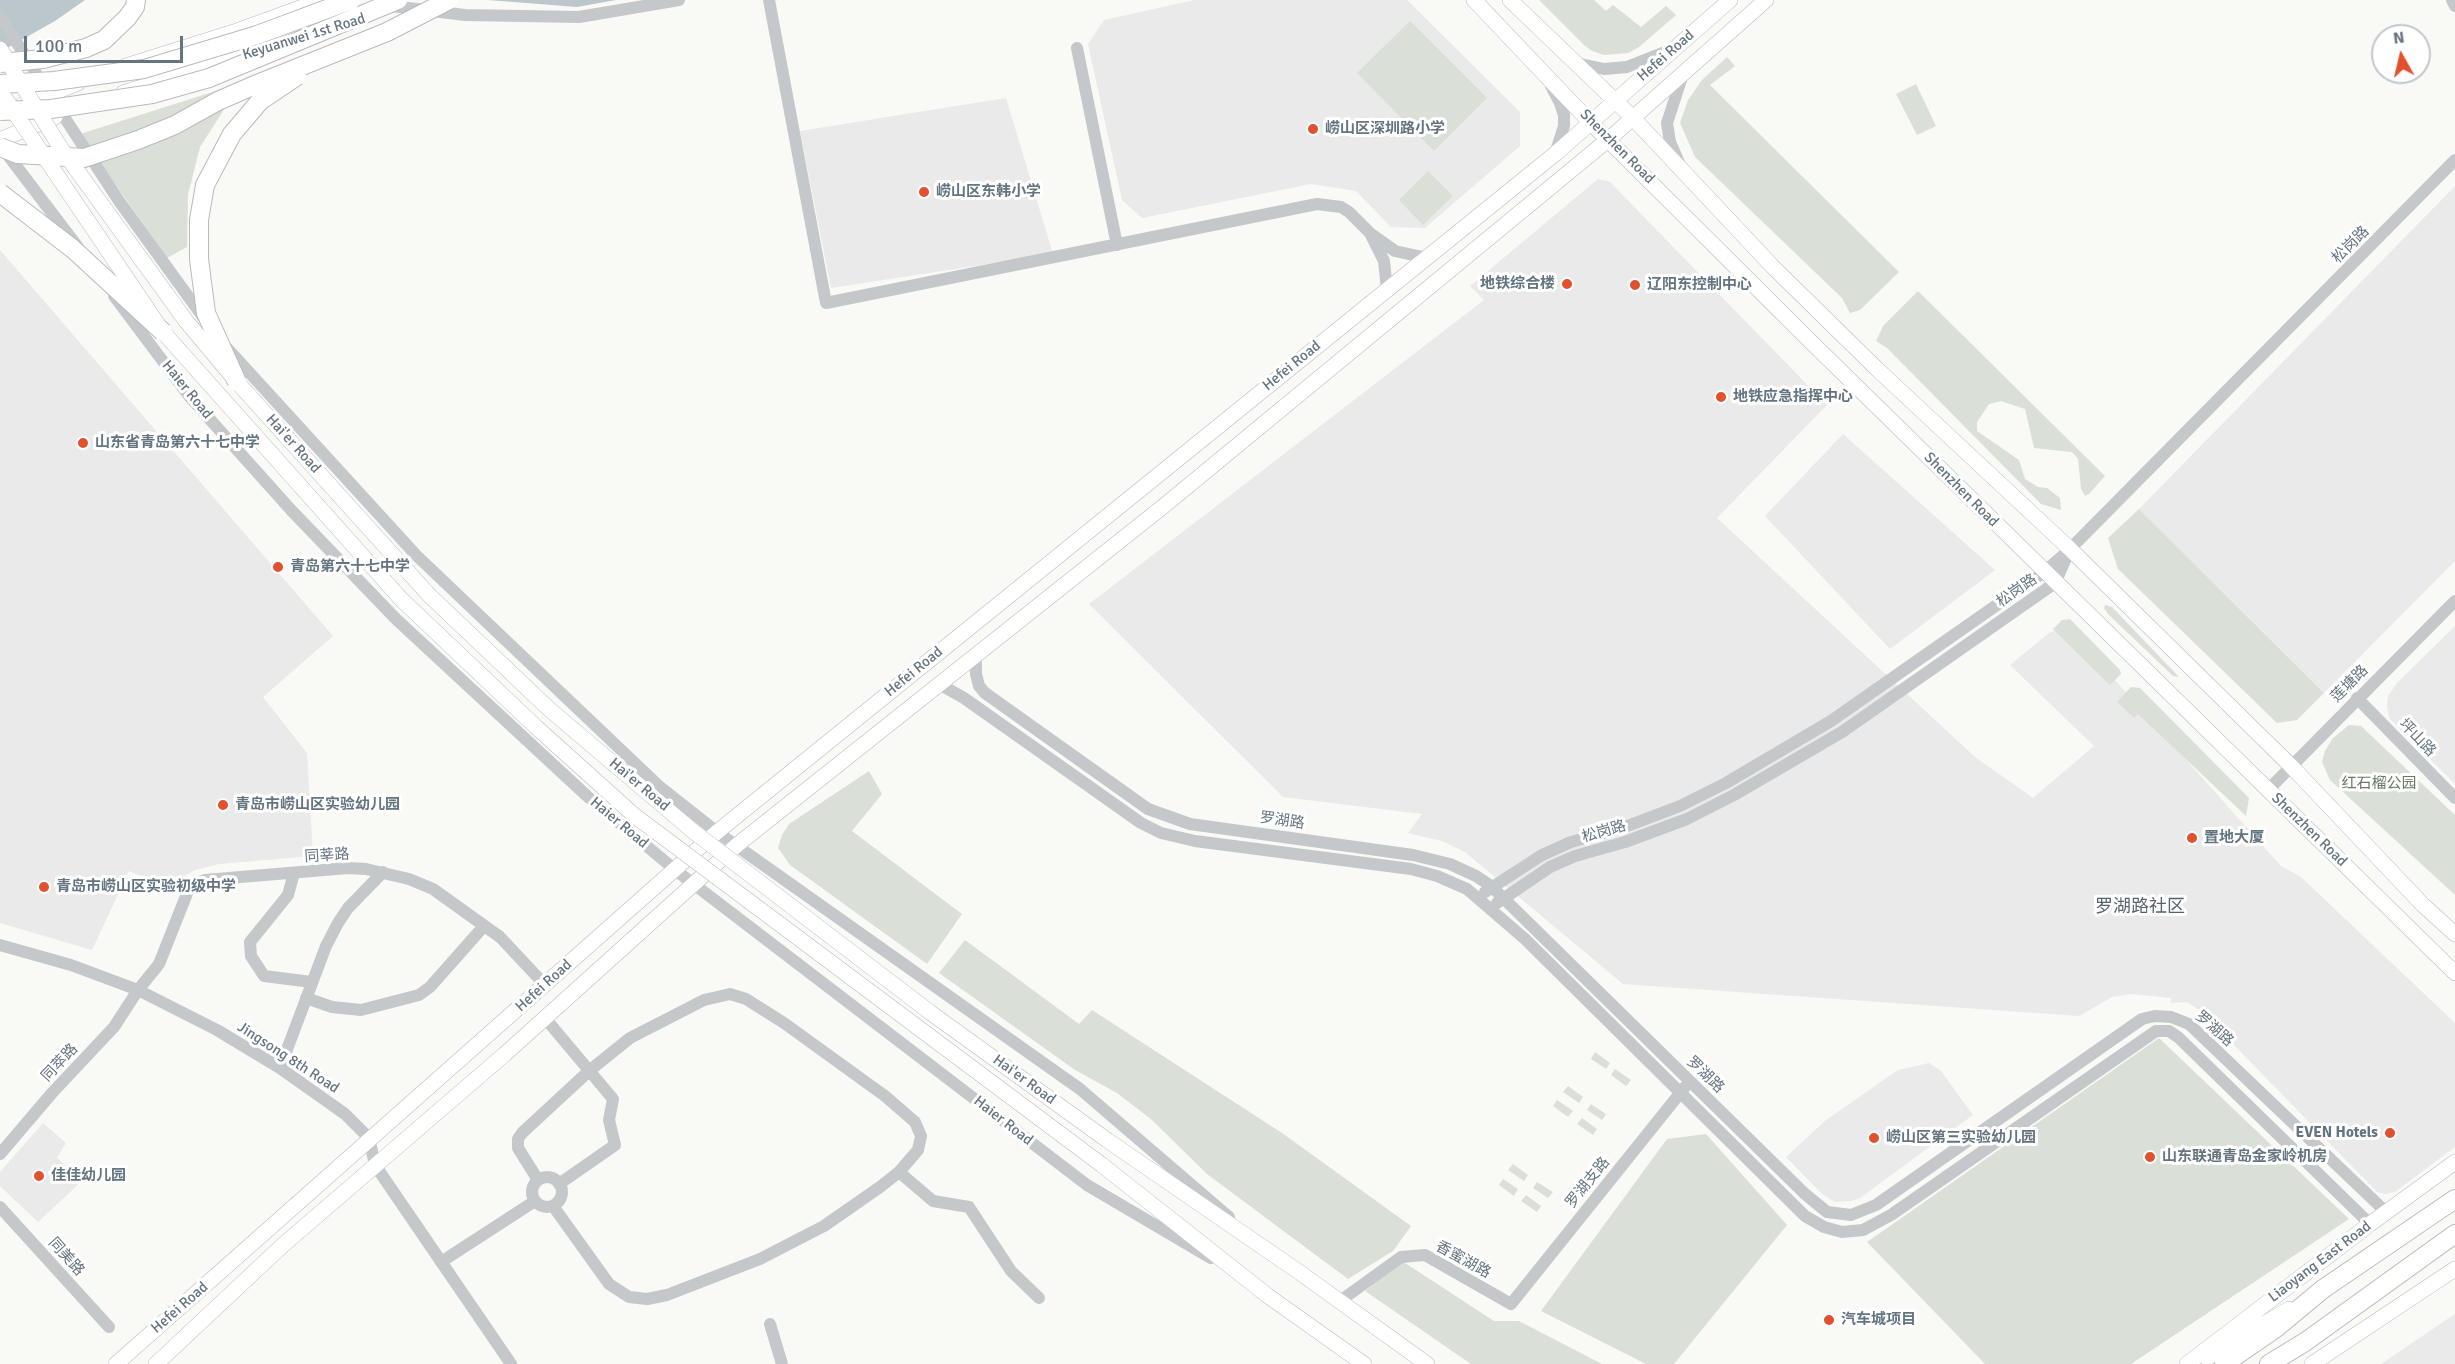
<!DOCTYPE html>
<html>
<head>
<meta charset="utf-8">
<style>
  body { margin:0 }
  #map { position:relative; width:2455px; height:1364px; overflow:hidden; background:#f9f9f6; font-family:Signika,sans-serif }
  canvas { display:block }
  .north { position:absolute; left:2371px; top:24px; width:60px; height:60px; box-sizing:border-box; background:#fff; border:2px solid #c1c8cd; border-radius:50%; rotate:352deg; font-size:16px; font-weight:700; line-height:24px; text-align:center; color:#647581 }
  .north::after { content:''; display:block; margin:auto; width:21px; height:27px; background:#e1512d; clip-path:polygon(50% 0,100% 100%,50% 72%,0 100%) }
  .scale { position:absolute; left:24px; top:36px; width:159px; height:27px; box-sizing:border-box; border:3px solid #647581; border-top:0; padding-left:8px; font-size:18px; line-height:21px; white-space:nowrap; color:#647581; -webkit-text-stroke:4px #fff; paint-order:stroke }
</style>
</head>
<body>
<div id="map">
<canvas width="2455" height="1364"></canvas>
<div class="north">N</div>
<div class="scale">100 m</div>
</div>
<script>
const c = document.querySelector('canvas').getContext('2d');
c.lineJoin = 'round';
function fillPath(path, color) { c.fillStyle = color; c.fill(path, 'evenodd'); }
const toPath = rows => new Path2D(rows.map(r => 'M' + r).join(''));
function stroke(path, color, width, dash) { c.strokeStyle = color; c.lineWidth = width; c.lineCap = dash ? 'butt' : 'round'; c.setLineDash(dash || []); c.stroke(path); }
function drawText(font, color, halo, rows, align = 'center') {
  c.font = font + ' Signika,"Noto Sans SC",sans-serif'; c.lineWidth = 6; c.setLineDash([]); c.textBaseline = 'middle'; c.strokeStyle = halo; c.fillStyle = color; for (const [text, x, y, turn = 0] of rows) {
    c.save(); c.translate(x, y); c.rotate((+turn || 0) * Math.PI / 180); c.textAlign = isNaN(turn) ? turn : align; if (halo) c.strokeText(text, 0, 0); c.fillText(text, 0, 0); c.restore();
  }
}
const built = toPath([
  [1195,0,1407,0,1520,112,1520,146,1425,228,1391,227,1356,191,1311,184,1142,218,1122,200,1088,44,1104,20],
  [1006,98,1053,254,831,288,800,131],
  [1598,179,1610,182,1827,405,1717,518,1975,757,2033,798,2094,746,2010,665,2049,633,2060,629,2073,633,2281,866,2301,877,2455,1023,2455,1147,2395,1192,2385,1194,2377,1192,2201,1011,2187,1002,2171,1003,2171,998,2132,994,2112,997,2079,1016,1623,984,1465,852,1442,841,1408,833,1422,814,1283,797,1089,604,1484,300,1470,286],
  [2455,186,2455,561,2324,693,2139,509],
  [0,250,333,636,263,697,307,753,313,856,219,864,195,870,184,876,172,889,129,871,92,950,0,923],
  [1843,434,1995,570,1890,649,1765,516],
  [2455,626,2455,784,2390,719,2387,707,2388,696,2397,683],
  [1929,1063,1941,1071,1973,1115,1860,1198,1851,1201,1835,1202,1822,1194,1786,1157,1826,1120,1898,1070],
  [43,1123,66,1143,57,1158,83,1180,38,1222,0,1186,0,1172],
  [2455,1314,2455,1364,2381,1364]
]);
const green = toPath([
  [1539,0,1594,0,1606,11,1613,5,1641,27,1666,6,1676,15,1639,47,1628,53,1604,55,1592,51,1584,45],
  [1410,21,1487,98,1434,151,1357,73],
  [1727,57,1735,66,1710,85,1899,272,1860,310,1850,313,1842,298,1695,157,1680,123,1688,100,1702,80],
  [241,83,200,147,188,195,187,247,167,258,80,134],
  [1916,84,1936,126,1917,135,1896,94],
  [1428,171,1453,196,1423,225,1399,200],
  [1918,291,2105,476,2089,494,2085,496,2081,489,2078,459,2072,452,2034,448,2025,409,2001,401,1989,404,1977,422,1977,431,2019,460,2025,479,2038,487,2047,488,2060,498,2061,510,2041,504,1887,348,1876,341,1883,326],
  [2139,509,2324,693,2297,720,2277,723,2118,569,2108,538],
  [2105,605,2112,607,2179,677,2173,676,2108,614,2104,608],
  [2070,619,2120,670,2121,674,2110,685,2053,629,2062,620],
  [2131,687,2140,688,2249,798,2246,816,2138,714,2134,718,2117,702],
  [2349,725,2361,726,2455,815,2455,895,2330,780,2322,762,2325,751,2333,738],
  [869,771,882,794,852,831,962,914,927,964,790,865,778,848,782,835,789,824],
  [965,940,1079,1024,1092,1010,1282,1133,1411,1226,1393,1251,1348,1279,1207,1174,1152,1120,1117,1093,1075,1070,939,973],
  [2159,1038,2349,1219,2131,1364,1985,1364,1867,1242],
  [1595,1052,1610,1063,1606,1069,1591,1059],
  [1615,1069,1631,1080,1626,1086,1611,1075],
  [1568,1086,1583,1097,1579,1103,1563,1092],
  [1557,1100,1573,1111,1568,1117,1553,1106],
  [1591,1104,1606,1114,1602,1120,1587,1110],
  [1582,1118,1597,1129,1593,1135,1577,1124],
  [1706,1134,1787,1225,1674,1364,1646,1364,1541,1311,1667,1139],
  [1513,1164,1528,1175,1524,1181,1508,1170],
  [1503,1179,1518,1189,1514,1196,1499,1185],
  [1537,1182,1553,1192,1548,1198,1533,1188],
  [1526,1195,1541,1206,1537,1212,1521,1201],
  [1402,1261,1494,1321,1519,1321,1602,1364,1471,1364,1365,1291]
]);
const water = toPath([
  [0,0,85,0,55,21,0,52],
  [488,0,616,0,577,7]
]);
const minor = toPath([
  [769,0,826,303,1317,204,1341,207,1349,212,1371,234,1395,251,1427,258],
  [2452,0,2455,6],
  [392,6,465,15,579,17,679,0],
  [0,16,44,86],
  [1077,48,1117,245],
  [1576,63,1604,69,1627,67,1670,50],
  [1551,86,1560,103,1564,115,1564,126,1555,154],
  [55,103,119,201,206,321],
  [4,150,77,246],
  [1680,165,1670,142,1667,123,1683,74],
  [1371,235,1384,261,1387,290],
  [114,296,189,396,291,510,396,619,587,796,674,869,1087,1185,1211,1258],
  [226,347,416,555,660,787,717,832,1080,1089,1229,1217],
  [976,654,976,674,979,686,985,693,1148,809,1190,824,1413,855,1450,864,1476,876,1491,886,1805,1194,1827,1212,1851,1215,1876,1205,2142,1019,2155,1016,2171,1017,2189,1024,2386,1212],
  [939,684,964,698,1141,823,1161,833,1195,841,1411,869,1437,876,1467,889,1525,939,1805,1216,1824,1227,1842,1232,1863,1230,1891,1215,2156,1031,2169,1031,2178,1037,2370,1224],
  [2357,698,2455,798],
  [2268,790,2455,601],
  [294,873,288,895,250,942,251,956,264,976,312,982],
  [1485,892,1542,855,1571,842,1622,828,1680,806,1726,783,1831,721,2044,572,2067,552],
  [1497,903,1550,867,1575,856,1625,842,1687,819,1734,795,1842,732,2055,583,2070,549,2455,160],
  [0,945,71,965,138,990,217,1030,280,1068,345,1114,369,1138,375,1165,511,1364],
  [306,998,332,1007,361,1010,419,995,430,987,484,926],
  [545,1018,613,1099,609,1120,615,1145,559,1184],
  [280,1068,326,946,338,923,348,908,383,872],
  [0,1154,52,1093,114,1027,138,990,159,964,188,891,197,883,205,880,348,868,366,869,409,879,433,889,500,937,545,985],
  [899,1172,933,1201,969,1207,1011,1271,1039,1298],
  '532 1192a15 15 0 1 1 30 0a15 15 0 1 1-30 0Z',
  [538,1180,518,1148,518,1139,522,1133,589,1071,630,1038,704,1000,730,994,746,999,784,1023,885,1096,915,1122,921,1136,918,1150,899,1172,880,1187,824,1226,760,1259,667,1295,647,1299,629,1297,609,1284,553,1206],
  [0,1207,109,1327],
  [441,1262,535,1201],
  [1340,1301,1401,1257,1425,1255,1511,1304,1685,1087],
  [770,1324,782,1364]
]);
const major = toPath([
  [1474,0,1591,123,1804,335,2455,973],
  [1510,0,1632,117,1773,267,1877,369,2070,549,2291,766,2423,905,2455,934],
  [126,66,231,33,322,0],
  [123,93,249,54],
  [22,105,78,83],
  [0,140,55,117],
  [1107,1140,1299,1272,1427,1364],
  [1102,1165,1268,1296,1364,1364],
  [2207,1358,2289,1309],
  [116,1364,717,832,1555,154,1730,0],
  [156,1364,283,1245,505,1054,737,845,1165,505,1609,139,1766,0],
  [2187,1364,2370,1224,2455,1162],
  [2312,1364,2455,1269]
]);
const highway = toPath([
  [43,59,86,48,104,40,127,18,135,7,136,0],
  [2224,1364,2276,1328,2323,1289,2455,1199],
  [2269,1364,2305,1342,2455,1234]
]);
const majorBridge = toPath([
  [0,49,60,147,186,321,237,382,429,595,549,709,694,832,931,1013,1107,1140],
  [0,91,163,332,401,599,536,727,635,816,1102,1165]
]);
const highwayBridge = toPath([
  [0,63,43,59],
  [0,84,54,81,144,69,257,35,351,0],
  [0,111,51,109,152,94,209,78,398,0],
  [0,147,18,154,84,158,138,140,175,125,218,101,257,84,387,32,449,0],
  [0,193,73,249,163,332],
  [237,382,206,313,199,259,199,220,205,185,232,134,260,101,297,76]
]);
const markers = [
  [1313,129,6,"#e1512d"],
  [924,192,6,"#e1512d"],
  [1567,284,6,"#e1512d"],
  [1635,285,6,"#e1512d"],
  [1721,397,6,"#e1512d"],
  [83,443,6,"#e1512d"],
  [278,567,6,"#e1512d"],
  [223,805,6,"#e1512d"],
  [2192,838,6,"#e1512d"],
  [44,887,6,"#e1512d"],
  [2390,1133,6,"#e1512d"],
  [1874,1138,6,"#e1512d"],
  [2150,1157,6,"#e1512d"],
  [39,1176,6,"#e1512d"],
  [1829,1320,6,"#e1512d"]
];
const streetNames = [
  ["Keyuanwei 1st Road",304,37,-17],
  ["Hefei Road",1666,56,-41],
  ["Shenzhen Road",1617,147,45],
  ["松岗路",2351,245,-45],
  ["Hefei Road",1292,366,-39],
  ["Haier Road",187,390,51],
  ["Hai'er Road",293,444,48],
  ["Shenzhen Road",1961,490,45],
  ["松岗路",2017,591,-35],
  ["Hefei Road",914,672,-39],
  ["莲塘路",2350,684,-45],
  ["坪山路",2417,738,46],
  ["Hai'er Road",639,785,40],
  ["罗湖路",1282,821,8],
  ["Haier Road",619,823,40],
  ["Shenzhen Road",2309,830,44],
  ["松岗路",1604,832,-16],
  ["同莘路",327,856,-4],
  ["Hefei Road",544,986,-42],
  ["罗湖路",2214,1029,41],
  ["Jingsong 8th Road",288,1058,33],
  ["同萃路",60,1063,-47],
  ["罗湖路",1705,1075,44],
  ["Hai'er Road",1024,1080,36],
  ["Haier Road",1003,1121,38],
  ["罗湖支路",1588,1183,-51],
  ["同美路",66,1257,48],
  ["香蜜湖路",1463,1260,29],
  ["Liaoyang East Road",2320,1262,-37],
  ["Hefei Road",180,1308,-41]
];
const poiNames = [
  ["崂山区深圳路小学",1325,129],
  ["崂山区东韩小学",936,192],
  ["地铁综合楼",1555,284,"right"],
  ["辽阳东控制中心",1647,285],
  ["地铁应急指挥中心",1733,397],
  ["山东省青岛第六十七中学",95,443],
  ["青岛第六十七中学",290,567],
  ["青岛市崂山区实验幼儿园",235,805],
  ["置地大厦",2204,838],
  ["青岛市崂山区实验初级中学",56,887],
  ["EVEN Hotels",2378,1133,"right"],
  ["崂山区第三实验幼儿园",1886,1138],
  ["山东联通青岛金家岭机房",2162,1157],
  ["佳佳幼儿园",51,1176],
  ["汽车城项目",1841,1320]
];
const parkNames = [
  ["红石榴公园",2379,784]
];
const quarterNames = [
  ["罗湖路社区",2140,907]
];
fillPath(built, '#e9eae9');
fillPath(green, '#dae0d7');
fillPath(water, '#bbc7ca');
stroke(major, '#b7bcbf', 16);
stroke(highway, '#b7bbbe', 20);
stroke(minor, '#c4c8cb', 12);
stroke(major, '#fff', 15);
stroke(highway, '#fff', 18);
stroke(majorBridge, '#b7bcbf', 16, []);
stroke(highwayBridge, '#b7bbbe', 20, []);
stroke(majorBridge, '#fff', 15);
stroke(highwayBridge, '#fff', 18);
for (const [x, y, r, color] of markers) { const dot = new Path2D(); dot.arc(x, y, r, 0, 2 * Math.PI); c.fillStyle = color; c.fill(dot); stroke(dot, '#fff', 2); }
drawText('15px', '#647581', '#fff', streetNames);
drawText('bold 15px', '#647581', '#fff', poiNames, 'left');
drawText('15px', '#677963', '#fff', parkNames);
drawText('18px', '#56636c', '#fff', quarterNames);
</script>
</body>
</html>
